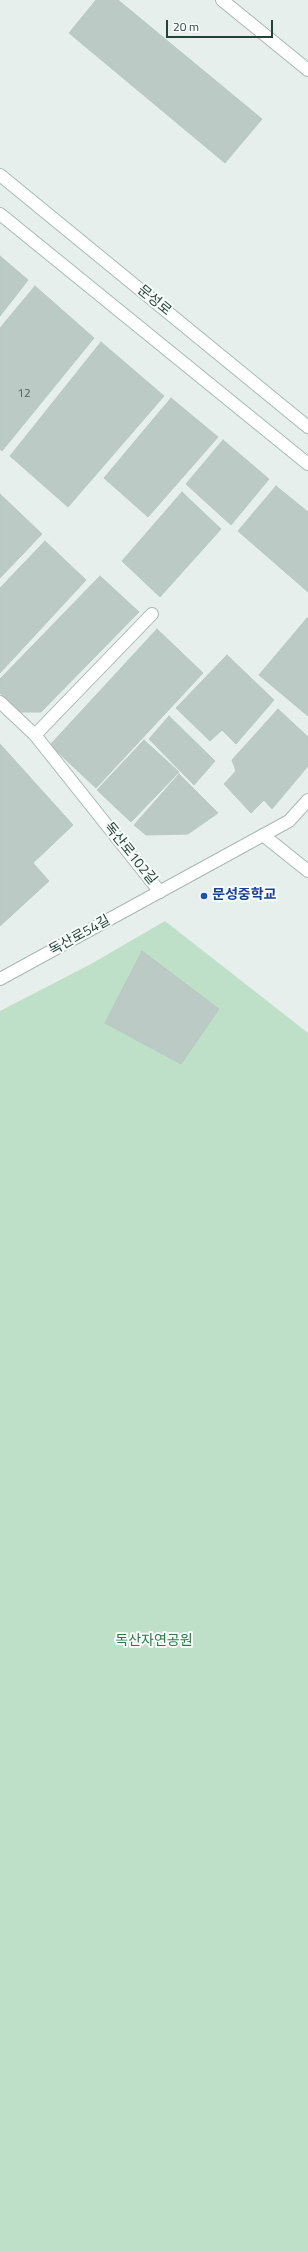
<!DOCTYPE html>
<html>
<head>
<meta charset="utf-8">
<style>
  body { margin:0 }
  #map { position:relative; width:308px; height:2251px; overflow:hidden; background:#e6efeb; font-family:"Titillium Web",sans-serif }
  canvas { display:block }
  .scale { position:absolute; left:166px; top:20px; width:107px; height:18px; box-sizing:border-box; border:2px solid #24423a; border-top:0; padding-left:5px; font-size:12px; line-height:14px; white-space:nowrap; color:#24423a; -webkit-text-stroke:3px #f7fbf9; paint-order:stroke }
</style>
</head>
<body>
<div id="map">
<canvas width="308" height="2251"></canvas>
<div class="scale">20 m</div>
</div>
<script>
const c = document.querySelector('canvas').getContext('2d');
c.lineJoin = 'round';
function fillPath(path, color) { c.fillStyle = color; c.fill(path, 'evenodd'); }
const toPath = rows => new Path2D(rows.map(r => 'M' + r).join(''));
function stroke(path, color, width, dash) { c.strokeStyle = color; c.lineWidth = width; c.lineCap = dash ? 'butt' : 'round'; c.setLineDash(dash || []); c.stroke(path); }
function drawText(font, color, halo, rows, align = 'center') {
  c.font = font + ' "Titillium Web","Noto Sans KR",sans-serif'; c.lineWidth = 4; c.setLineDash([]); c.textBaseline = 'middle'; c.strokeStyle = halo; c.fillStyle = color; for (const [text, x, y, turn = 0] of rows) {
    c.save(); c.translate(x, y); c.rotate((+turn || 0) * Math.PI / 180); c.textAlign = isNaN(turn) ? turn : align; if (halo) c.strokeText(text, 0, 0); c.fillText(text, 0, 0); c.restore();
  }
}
const green = toPath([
  [165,921,308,1033,308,2251,0,2251,0,1011,91,964]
]);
const building = toPath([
  [96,0,118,0,262,119,225,163,69,33,96,0],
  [0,256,28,280,0,316,0,256],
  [35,286,94,338,2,451,0,449,0,328,35,286],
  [101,342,164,396,68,507,10,456,101,342],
  [171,398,218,437,148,517,104,478,171,398],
  [223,440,269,479,231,525,186,484,223,440],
  [276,486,308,512,308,592,238,531,276,486],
  [182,492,221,529,160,597,122,561,182,492],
  [0,494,42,534,0,578,0,494],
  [45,541,86,580,0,673,0,588,45,541],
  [100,576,139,612,41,712,20,712,0,693,0,679,100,576],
  [307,618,308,619,308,716,259,675,307,618],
  [157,629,203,673,96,788,50,745,157,629],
  [227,655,274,700,236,744,222,730,210,741,176,708,227,655],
  [278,709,308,737,308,766,272,809,264,800,251,813,224,784,236,771,232,760,278,709],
  [169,716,215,761,194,785,149,739,169,716],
  [144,740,179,772,131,822,97,790,144,740],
  [0,744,73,825,33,863,49,881,0,926,0,744],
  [179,774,218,813,188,834,146,835,134,825,179,774],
  [142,951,219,1009,181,1064,105,1023,142,951]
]);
const minor = toPath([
  [222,0,308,70],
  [0,702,35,735,160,892],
  [35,735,152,614],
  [263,835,308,871]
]);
const tertiary = toPath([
  [0,979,289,821,308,800]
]);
const secondary = toPath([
  [0,175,308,427],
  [0,214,308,464]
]);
const markers = [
  [204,896,4,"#1a4fb4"]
];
const numberNames = [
  ["12",24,394]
];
const streetNames = [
  ["문성로",154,301,39],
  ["독산로102길",130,854,51],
  ["독산로54길",80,936,-29]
];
const transitNames = [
  ["문성중학교",212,896]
];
const parkNames = [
  ["독산자연공원",154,1642]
];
fillPath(green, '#bfe0c8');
fillPath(building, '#bbcac4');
stroke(building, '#b8c9c2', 1);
stroke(minor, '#a8b8b2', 14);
stroke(tertiary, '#a8b8b2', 14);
stroke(secondary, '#a4bbb3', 14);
stroke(minor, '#fff', 12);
stroke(tertiary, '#fff', 12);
stroke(secondary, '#fff', 12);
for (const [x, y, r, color] of markers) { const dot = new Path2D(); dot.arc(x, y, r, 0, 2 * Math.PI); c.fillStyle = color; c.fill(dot); stroke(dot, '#f7fbf9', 1.5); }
drawText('12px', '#4a645c', null, numberNames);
drawText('14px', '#24423a', '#f7fbf9', streetNames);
drawText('bold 14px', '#164399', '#f7fbf9', transitNames, 'left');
drawText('14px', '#2d7a4b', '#f7fbf9', parkNames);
</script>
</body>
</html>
